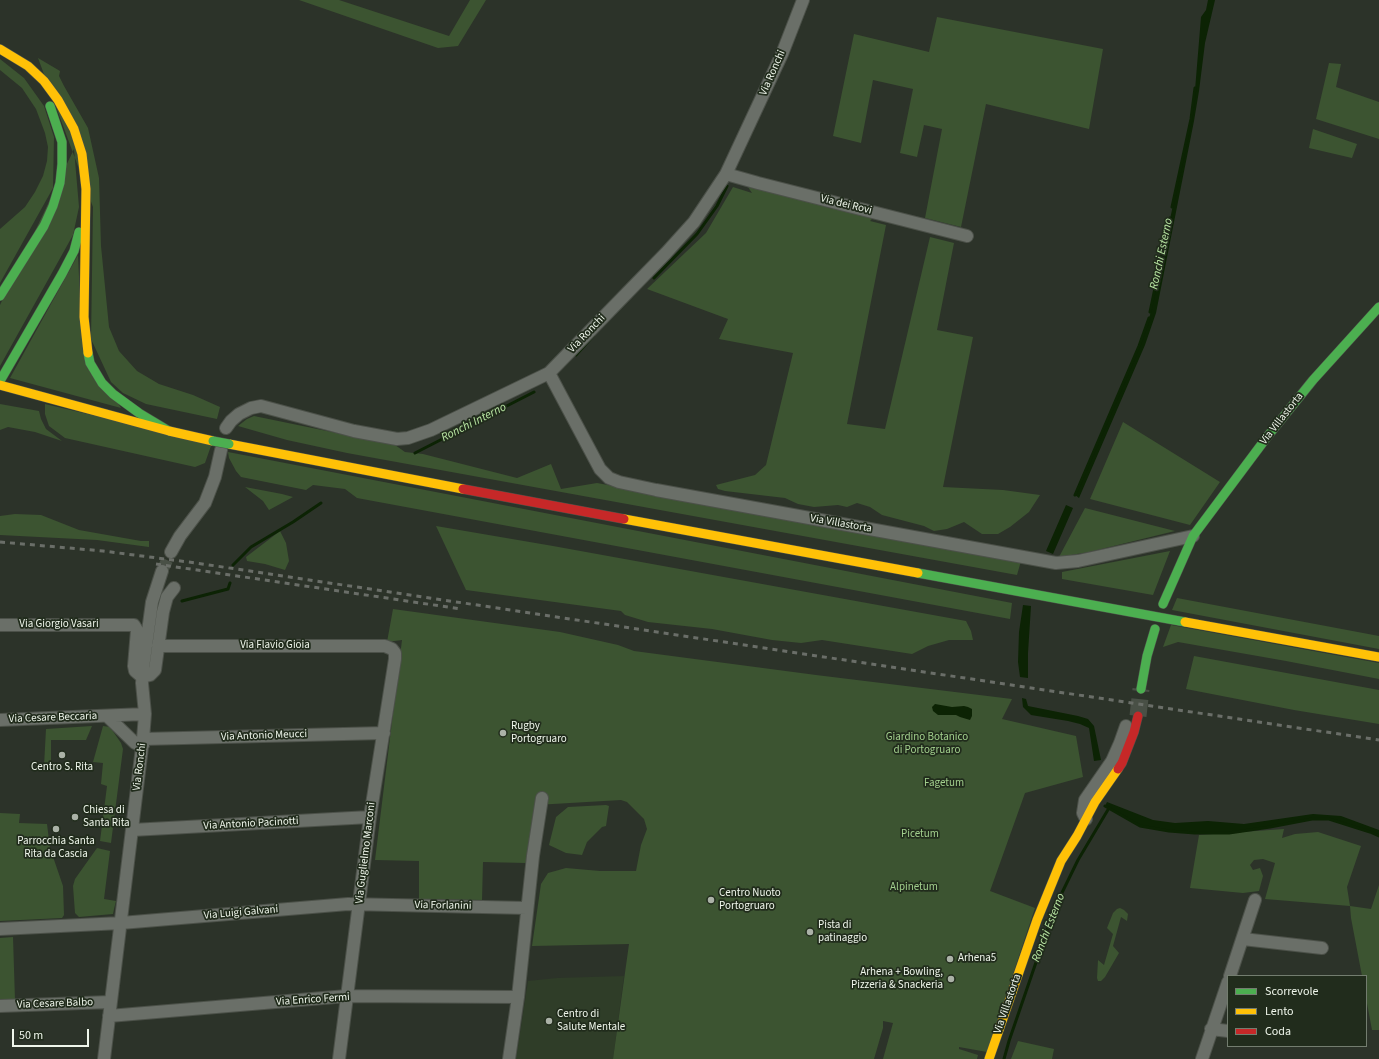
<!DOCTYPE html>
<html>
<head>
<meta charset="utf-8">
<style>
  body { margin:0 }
  #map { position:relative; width:1379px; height:1059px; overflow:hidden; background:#2c3329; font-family:"Source Sans 3",sans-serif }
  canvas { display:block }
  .legend { position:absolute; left:1227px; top:975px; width:140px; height:72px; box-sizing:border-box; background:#212c1c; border:1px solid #737d6f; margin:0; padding:5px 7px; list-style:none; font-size:12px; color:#eff6eb }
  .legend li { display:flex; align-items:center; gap:8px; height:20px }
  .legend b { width:20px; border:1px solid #737d6f }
  .scale { position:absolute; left:12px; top:1029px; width:77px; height:18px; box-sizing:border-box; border:2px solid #eff6eb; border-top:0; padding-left:5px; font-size:12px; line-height:14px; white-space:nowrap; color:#eff6eb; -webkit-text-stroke:3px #212c1c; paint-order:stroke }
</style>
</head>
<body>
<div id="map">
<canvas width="1379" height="1059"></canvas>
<ul class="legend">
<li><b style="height:5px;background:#4caf50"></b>Scorrevole</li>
<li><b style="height:5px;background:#ffc107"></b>Lento</li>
<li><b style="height:5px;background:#c62828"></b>Coda</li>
</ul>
<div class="scale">50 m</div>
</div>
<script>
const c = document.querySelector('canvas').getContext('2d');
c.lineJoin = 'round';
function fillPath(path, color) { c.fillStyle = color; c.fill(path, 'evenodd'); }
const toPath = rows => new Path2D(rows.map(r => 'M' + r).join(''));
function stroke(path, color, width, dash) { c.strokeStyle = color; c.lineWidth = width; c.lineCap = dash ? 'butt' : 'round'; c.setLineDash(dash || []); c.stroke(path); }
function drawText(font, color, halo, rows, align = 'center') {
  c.font = font + ' "Source Sans 3",sans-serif'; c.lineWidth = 3.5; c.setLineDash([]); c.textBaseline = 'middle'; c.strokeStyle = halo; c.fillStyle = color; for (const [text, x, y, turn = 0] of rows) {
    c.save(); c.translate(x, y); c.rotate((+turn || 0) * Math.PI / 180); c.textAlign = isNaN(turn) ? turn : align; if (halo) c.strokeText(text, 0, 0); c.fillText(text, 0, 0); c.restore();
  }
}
const built = toPath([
  [624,976,613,1059,516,1059,528,981,557,978]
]);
const green = toPath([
  [299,0,339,0,449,36,470,0,486,0,458,46,438,48],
  [937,17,1103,49,1089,129,986,104,961,227,925,218,942,129,924,125,917,157,900,153,913,89,873,80,861,143,833,136,854,34,929,52],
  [38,58,60,71,59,76,64,86,88,128,99,178,101,246,109,327,119,351,137,371,159,384,193,395,220,407,217,419,146,404,123,393,111,382,91,339,93,207],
  [0,59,24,78,44,106,54,137,53,188,0,283,0,229,25,207,35,192,43,176,47,161,48,147,45,133,36,109,22,88,0,70],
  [1329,63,1341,64,1336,87,1379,102,1379,139,1316,119],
  [1313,129,1357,144,1352,158,1309,148],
  [74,149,79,207,73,235,0,366,0,305],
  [733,187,752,193,748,187,793,197,829,208,874,217,870,221,886,225,847,424,885,429,930,237,954,243,937,330,973,337,943,487,1003,490,1040,495,1029,512,1010,527,998,534,982,534,964,522,947,529,934,531,924,526,882,515,870,507,857,503,847,507,838,505,814,507,798,504,785,498,725,491,718,489,716,485,755,475,766,465,793,353,719,339,728,319,647,289,706,233],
  [78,255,82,341,121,408,10,378],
  [0,404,39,411,41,419,46,429,62,441,35,432,8,427,0,430],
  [45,404,212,443,205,463,195,467,65,438,49,426,45,414],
  [254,416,395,445,405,452,423,454,517,478,551,464,561,489,597,483,1021,561,1017,575,347,453,287,440,238,426,247,419],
  [1123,422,1220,482,1190,525,1090,499],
  [228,452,1012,603,1010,619,357,498,345,489,313,485,306,490,241,477,236,471,229,458],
  [245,487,282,494,293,497,269,510,263,501],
  [1085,508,1175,531,1089,552,1059,557],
  [15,514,41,515,79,530,141,541,149,541,149,547,97,540,0,535,0,516],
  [436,526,553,546,966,621,971,631,973,640,949,640,928,646,912,654,822,640,801,643,772,640,712,629,648,622,625,615,621,611,466,590],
  [280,531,286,543,289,561,285,570,265,564,247,561,246,557],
  [1170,551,1153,595,1062,579,1062,572],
  [1177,598,1379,636,1379,649,1172,610],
  [393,609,560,632,618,645,634,651,816,675,1012,699,1002,719,1076,736,1083,777,1025,793,990,891,1035,908,987,1052,959,1047,959,1049,978,1055,977,1059,883,1059,893,1023,883,1021,883,1028,874,1059,613,1059,629,944,532,946,541,884,548,873,566,868,600,871,636,871,641,845,647,829,644,819,627,802,621,800,536,805,526,863,483,862,482,900,419,899,419,861,375,860,402,640,387,642],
  [1171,625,1379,663,1379,679,1286,661,1178,642,1163,647],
  [1194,656,1379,690,1379,724,1294,710,1186,689],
  [92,726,86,740,51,740,51,767,44,766,46,729],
  [103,726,110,727,121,743,123,749,111,843,100,841,107,786,101,784,103,763,93,762],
  [606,805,609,806,606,826,602,827,587,842,582,855,566,853,549,845,556,817,568,807],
  [0,813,20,814,19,823,47,824,50,848,63,886,64,915,62,918,0,921],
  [1284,829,1282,838,1295,834,1318,832,1361,846,1347,887,1350,906,1371,909,1379,885,1379,1030,1372,1030,1366,998,1366,976,1362,976,1351,918,1350,906,1265,899,1275,863,1263,859,1254,860,1250,865,1253,870,1260,868,1263,876,1259,891,1243,893,1190,888,1199,835],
  [97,848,110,851,104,899,116,901,114,909,113,914,79,917,75,913,73,886,75,879],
  [1120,908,1124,910,1128,914,1127,921,1121,917,1113,946,1119,953,1105,977,1101,981,1098,981,1097,978,1098,960,1104,965,1113,934,1107,928,1113,913,1117,909],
  [13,937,15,1000,0,1001,0,938],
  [1018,1041,1054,1049,1052,1059,1011,1059]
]);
const water = toPath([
  [1208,0,1215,0,1205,43,1199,91,1194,121,1156,313,1145,345,1079,498,1075,495,1139,346,1150,315,1191,119,1195,90,1201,17,1206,10],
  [1066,505,1073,508,1053,554,1046,551],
  [1023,605,1031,606,1028,653,1028,678,1020,677,1018,662,1019,632],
  [1022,698,1026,699,1028,706,1078,716,1088,719,1094,726,1101,760,1094,761,1089,728,1080,724,1068,721,1031,715,1023,707],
  [935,704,952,707,964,706,968,707,972,709,972,716,970,720,960,717,956,715,938,715,933,711,932,707],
  [1107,802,1153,820,1175,823,1208,821,1244,824,1313,814,1341,816,1379,830,1379,836,1370,832,1329,819,1312,819,1270,827,1229,833,1195,833,1169,831,1140,826,1105,806]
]);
const stream = toPath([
  [1172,207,1191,119,1195,88],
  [1165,242,1170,218],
  [1158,277,1162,253],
  [654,278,697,234,717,206,727,186],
  [1150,312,1155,288],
  [576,355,593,336],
  [415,453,534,392],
  [1075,495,1139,346,1149,318],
  [233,565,251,547,293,522,321,503],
  [182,601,228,589,230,583],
  [1105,806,1140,826,1169,831,1195,833,1229,833,1270,827,1312,819,1329,819,1370,832,1379,836],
  [1004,1059,1009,1041,1055,907,1078,860,1109,808]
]);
const streetTunnel = toPath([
  [162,571,171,552]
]);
const secondaryTunnel = toPath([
  [1138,716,1141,689]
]);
const street = toPath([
  [726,174,758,183,967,236],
  [549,373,600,469,609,478,619,482,656,490,1056,563,1078,561,1193,536],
  [226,428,231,421,239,414,251,408,261,406,354,431,397,439,408,438,431,430,549,373,666,253,694,222,726,174,782,54,803,0],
  [171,552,180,536,205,503,215,477,221,450],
  [0,625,134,625,137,630,134,666,135,671,142,677],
  [158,646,385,646,392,649,395,653,395,659,370,817,339,1059],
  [142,677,150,675,155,670,163,612,167,597,174,588],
  [107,716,135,743,143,745],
  [0,720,145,714],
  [143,739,384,733],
  [1086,819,1083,813,1085,800,1112,761,1120,743,1126,726],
  [132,830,370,817],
  [0,929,121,923,348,904,527,908],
  [1243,939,1322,948],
  [1230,976,1255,900],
  [0,1006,110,1002],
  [109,1016,347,996,518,997],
  [1211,1029,1228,1031],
  [104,1059,143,739,145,714,142,683,143,668,152,602,162,571],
  [509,1059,518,997,533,856,542,798],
  [1202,1059,1228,982]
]);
const fast = toPath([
  [0,296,44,226,53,206,60,183,62,164,62,142,50,106],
  [88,353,90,363,102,383,113,394,139,413,169,431],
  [0,381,62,274,74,251,79,232],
  [918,573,1185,622],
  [1163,604,1193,536,1267,437,1313,380,1379,307],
  [1141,689,1147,656,1155,629]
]);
const slow = toPath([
  [0,49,28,66,44,81,58,100,74,129,82,154,86,189,84,317,88,353],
  [0,385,169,431,213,441],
  [229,444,463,489],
  [624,519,918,573],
  [1185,622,1379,657],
  [989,1059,1037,920,1061,861,1077,836,1095,802,1118,769]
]);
const jam = toPath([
  [463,489,624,519],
  [1118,769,1122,763,1134,732,1138,716]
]);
const rail = toPath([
  [0,542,103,551,196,563,1379,740],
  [156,564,461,609]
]);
const fastBridge = toPath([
  [213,441,229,444]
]);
const markers = [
  [503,733,4,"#abb2a7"],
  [62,755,4,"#abb2a7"],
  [75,817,4,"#abb2a7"],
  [56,829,4,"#abb2a7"],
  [711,900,4,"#abb2a7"],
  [810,932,4,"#abb2a7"],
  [950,959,4,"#abb2a7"],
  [951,979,4,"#abb2a7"],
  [549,1021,4,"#abb2a7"]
];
const streetNames = [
  ["Via Ronchi",773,73,-66],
  ["Via dei Rovi",846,205,14],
  ["Via Ronchi",587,334,-46],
  ["Via Villastorta",1282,419,-52],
  ["Via Villastorta",841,524,10],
  ["Via Giorgio Vasari",59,625],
  ["Via Flavio Gioia",275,646],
  ["Via Cesare Beccaria",53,718,-2],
  ["Via Antonio Meucci",264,736,-2],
  ["Via Ronchi",140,767,-83],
  ["Via Antonio Pacinotti",251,824,-3],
  ["Via Guglielmo Marconi",366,853,-83],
  ["Via Forlanini",443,906,1],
  ["Via Luigi Galvani",241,913,-5],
  ["Via Enrico Fermi",313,1000,-4],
  ["Via Cesare Balbo",55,1004,-2],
  ["Via Villastorta",1008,1004,-71]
];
const poiNames = [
  ["Rugby",511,727],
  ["Portogruaro",511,740],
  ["Centro S. Rita",62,768,"center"],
  ["Chiesa di",83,811],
  ["Santa Rita",83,824],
  ["Parrocchia Santa",56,842,"center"],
  ["Rita da Cascia",56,855,"center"],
  ["Centro Nuoto",719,894],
  ["Portogruaro",719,907],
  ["Pista di",818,926],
  ["patinaggio",818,939],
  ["Arhena5",958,959],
  ["Arhena + Bowling,",943,973,"right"],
  ["Pizzeria & Snackeria",943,986,"right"],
  ["Centro di",557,1015],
  ["Salute Mentale",557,1028]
];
const parkNames = [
  ["Giardino Botanico",927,738],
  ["di Portogruaro",927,751],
  ["Fagetum",944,784],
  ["Picetum",920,835],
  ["Alpinetum",914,888]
];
const waterNames = [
  ["Ronchi Esterno",1162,254,-78],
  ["Ronchi Interno",474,423,-27],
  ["Ronchi Esterno",1049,928,-69]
];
fillPath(built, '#2f3d28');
fillPath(green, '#3c5431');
fillPath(water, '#0c2304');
stroke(stream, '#0c2304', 3);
stroke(streetTunnel, '#495046', 12, [12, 6]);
stroke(secondaryTunnel, '#495046', 17, [17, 8]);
stroke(street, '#4c5149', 14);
stroke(fast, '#4c5149', 10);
stroke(slow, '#4c5149', 10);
stroke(jam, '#4c5149', 10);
stroke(street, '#6a6f68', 12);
stroke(fast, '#4caf50', 9);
stroke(slow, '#ffc107', 9);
stroke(jam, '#c62828', 9);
stroke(rail, '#6a6e68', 3, [5, 5]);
stroke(fastBridge, '#4c5149', 10, []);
stroke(fastBridge, '#4caf50', 9);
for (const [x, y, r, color] of markers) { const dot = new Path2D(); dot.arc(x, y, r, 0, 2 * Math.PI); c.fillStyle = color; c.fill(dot); stroke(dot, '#212c1c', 1.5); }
drawText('11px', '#eff6eb', '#212c1c', streetNames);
drawText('11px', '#eff6eb', '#212c1c', poiNames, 'left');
drawText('11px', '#a2cf8d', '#212c1c', parkNames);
drawText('italic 12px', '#b9e6a3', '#212c1c', waterNames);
</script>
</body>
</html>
